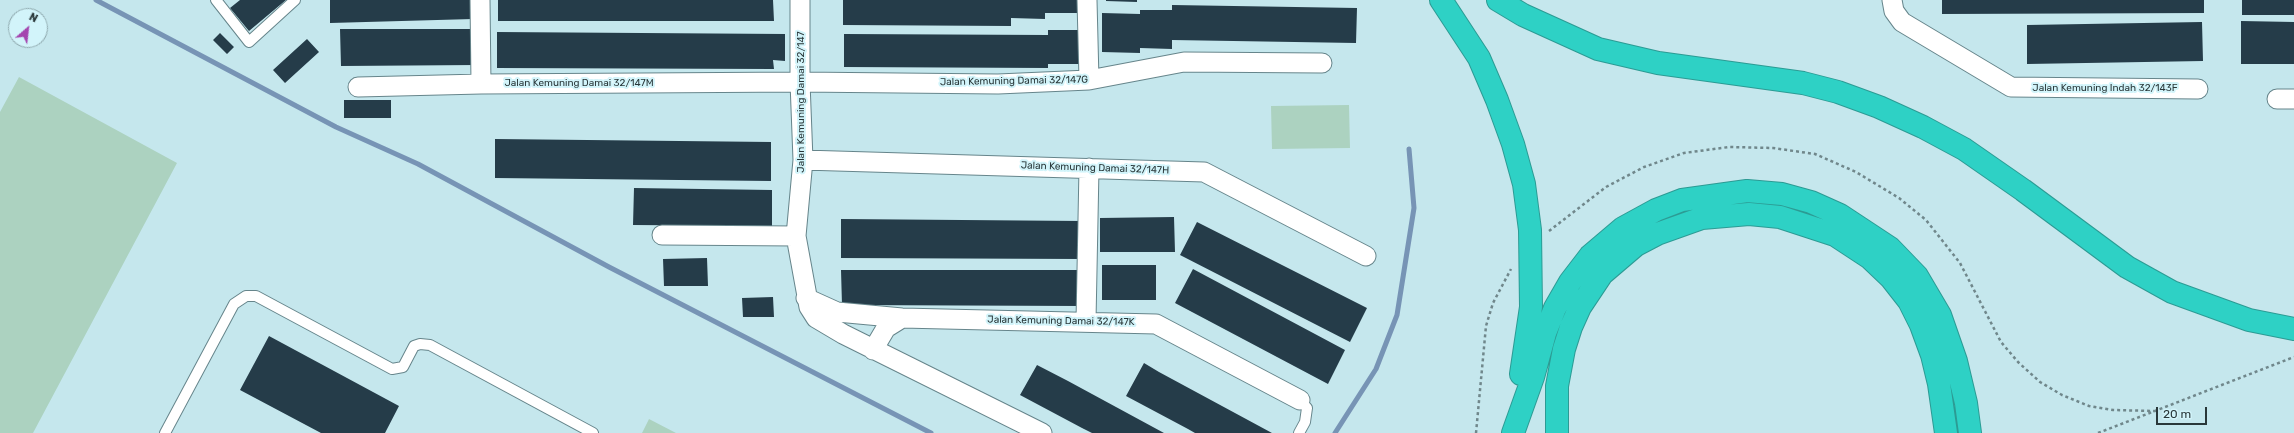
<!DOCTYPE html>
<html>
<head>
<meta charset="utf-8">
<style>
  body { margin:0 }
  #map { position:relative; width:2294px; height:433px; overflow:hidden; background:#c5e7ed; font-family:Rubik,sans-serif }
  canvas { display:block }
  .north { position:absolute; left:8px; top:8px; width:40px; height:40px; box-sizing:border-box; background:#d2f4fa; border:1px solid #8ea8ad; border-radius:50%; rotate:28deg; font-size:11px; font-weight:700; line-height:16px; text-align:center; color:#293739 }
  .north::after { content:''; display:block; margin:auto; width:14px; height:18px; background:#a446af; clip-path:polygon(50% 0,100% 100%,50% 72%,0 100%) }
  .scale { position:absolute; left:2156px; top:407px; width:51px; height:18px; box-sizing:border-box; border:2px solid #293739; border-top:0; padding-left:5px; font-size:12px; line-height:14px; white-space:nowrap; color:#293739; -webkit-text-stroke:3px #d2f4fa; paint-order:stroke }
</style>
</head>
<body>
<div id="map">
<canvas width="2294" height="433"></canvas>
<div class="north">N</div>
<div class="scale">20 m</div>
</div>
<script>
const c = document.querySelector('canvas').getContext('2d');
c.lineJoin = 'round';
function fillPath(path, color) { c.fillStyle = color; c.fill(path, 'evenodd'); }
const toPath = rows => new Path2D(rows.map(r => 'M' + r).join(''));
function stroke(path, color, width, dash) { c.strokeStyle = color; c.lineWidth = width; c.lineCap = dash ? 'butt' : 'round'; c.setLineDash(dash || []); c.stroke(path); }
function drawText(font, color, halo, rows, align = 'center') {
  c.font = font + ' Rubik,sans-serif'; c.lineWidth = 4; c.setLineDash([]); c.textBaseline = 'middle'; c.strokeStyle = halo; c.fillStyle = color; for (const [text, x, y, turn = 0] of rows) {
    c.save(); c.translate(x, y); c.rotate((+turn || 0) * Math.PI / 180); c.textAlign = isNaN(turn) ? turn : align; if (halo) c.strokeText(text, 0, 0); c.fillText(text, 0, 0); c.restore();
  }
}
const green = toPath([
  [19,77,177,163,33,433,0,433,0,112],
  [1349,105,1350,148,1272,149,1271,106],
  [649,419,676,433,642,433]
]);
const stream = toPath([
  [96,0,336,127,418,164,609,267,931,433],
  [1335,433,1376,369,1397,315,1414,208,1409,149]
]);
const building = toPath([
  [240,0,286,0,249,31,230,8],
  [330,0,472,0,473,19,330,23],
  [498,0,773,0,774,21,498,21],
  [843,0,1083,0,1083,13,1045,13,1045,19,1011,18,1011,26,843,25],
  [1106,0,1137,0,1137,2,1106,1],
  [1942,0,2204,0,2204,13,1942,14],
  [2242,0,2294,0,2294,15,2242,15],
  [1172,5,1357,8,1356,43,1172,40,1172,49,1140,48,1140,53,1102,52,1102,13,1140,14,1140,10,1172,10],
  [2241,21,2294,22,2294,64,2241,64],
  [2202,22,2203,61,2027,64,2027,25],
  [340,29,477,29,477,65,341,66],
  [1048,30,1085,30,1085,64,1048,64,1048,68,844,67,844,34,1048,35],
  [497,32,785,34,785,61,773,60,774,69,497,68],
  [220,33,234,47,227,54,213,40],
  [307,39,319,52,285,83,273,70],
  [344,100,391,100,391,118,344,118],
  [495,139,771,142,771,181,495,178],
  [634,188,772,190,772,226,633,225],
  [1174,217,1175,252,1100,252,1100,218],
  [841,219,1082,221,1082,259,841,258],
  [1197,222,1367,308,1350,342,1180,255],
  [707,258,708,286,664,286,663,259],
  [1102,265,1156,265,1156,300,1102,300],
  [1193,269,1345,350,1328,384,1175,303],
  [841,270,1082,270,1082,306,842,305],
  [773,297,774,317,743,317,742,298],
  [269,336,399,406,385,433,321,433,240,390],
  [1144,363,1159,372,1272,433,1195,433,1188,429,1126,396],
  [1037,365,1068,381,1164,433,1092,433,1082,428,1020,395]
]);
const path = toPath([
  [1549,231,1606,187,1644,167,1684,153,1729,147,1773,148,1815,154,1856,172,1899,198,1926,220,1960,263,2001,342,2018,362,2040,382,2062,395,2089,406,2113,410,2154,411],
  [1476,433,1486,326,1493,303,1511,269],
  [2098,433,2294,357]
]);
const lane = toPath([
  [216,0,249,42,295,0],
  [165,433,234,304,246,296,256,296,392,369,403,367,414,346,420,344,430,345,593,433],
  [1299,433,1305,422,1307,408,1300,400]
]);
const street = toPath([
  [480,0,481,84],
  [800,0,800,82,803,160,796,236,809,307,816,318,843,334,1042,433],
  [1087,0,1089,80],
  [1892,0,1894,11,1902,22,2011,87,2198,89],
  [358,87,481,84,800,82,998,84,1089,80,1184,62,1322,63],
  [2277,99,2294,99],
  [803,160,1204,172,1366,256],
  [662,235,796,236],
  [806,298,837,312,902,318,1156,324,1300,400],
  [1086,321,1089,168],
  [873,350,886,328,902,318]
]);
const highway = toPath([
  [1441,0,1479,58,1497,100,1513,144,1524,184,1530,230,1531,307,1521,374],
  [1498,0,1523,15,1598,49,1658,63,1803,83,1838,92,1879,107,1923,127,1964,149,2023,190,2127,267,2172,292,2249,320,2294,329],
  [1513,433,1533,377,1545,333,1555,308,1570,282,1590,256,1623,228,1656,210,1682,200,1747,191,1782,194,1811,202,1840,215,1890,248,1917,276,1940,315,1956,361,1966,403,1970,433],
  [1557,433,1557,386,1564,349,1571,327,1580,307,1602,274,1636,245,1657,234,1702,218,1749,214,1780,217,1835,235,1870,258,1891,278,1909,301,1921,325,1932,355,1939,384,1946,433]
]);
const streetNames = [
  ["Jalan Kemuning Damai 32/147G",1014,81,-1],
  ["Jalan Kemuning Damai 32/147M",579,83],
  ["Jalan Kemuning Indah 32/143F",2105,88],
  ["Jalan Kemuning Damai 32/147",801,102,-90],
  ["Jalan Kemuning Damai 32/147H",1095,168,2],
  ["Jalan Kemuning Damai 32/147K",1061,321,1]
];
fillPath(green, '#acd2c0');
stroke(stream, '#7794b5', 5);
fillPath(building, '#253c49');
stroke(lane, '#66858b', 12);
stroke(street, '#66858b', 21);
stroke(highway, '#2c9b94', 24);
stroke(path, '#70878b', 2.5, [3, 3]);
stroke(lane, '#fff', 10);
stroke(street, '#fff', 19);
stroke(highway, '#2ed1c5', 22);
drawText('10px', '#293739', '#d2f4fa', streetNames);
</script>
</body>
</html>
